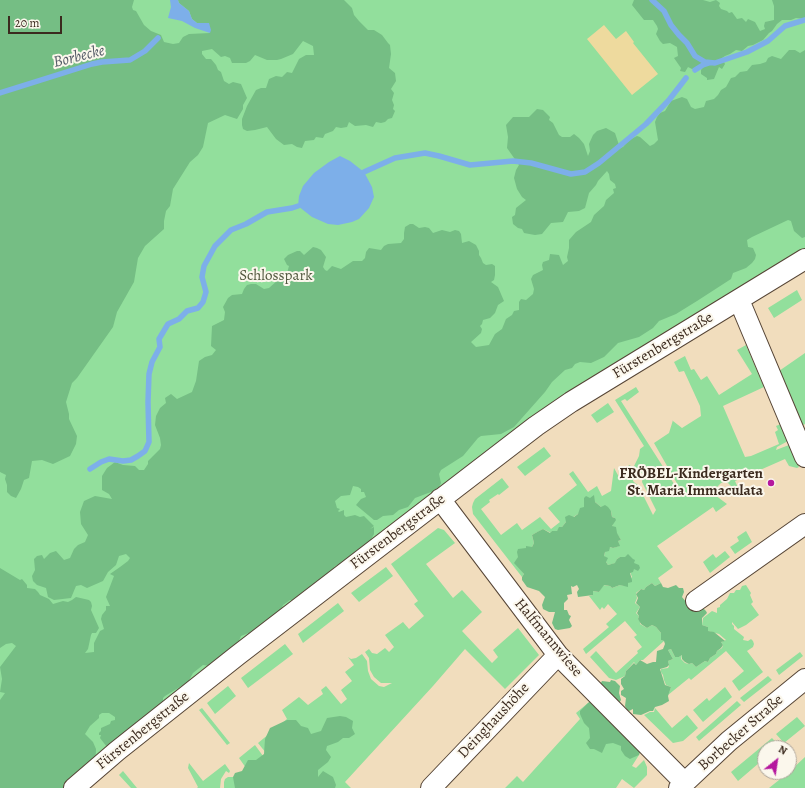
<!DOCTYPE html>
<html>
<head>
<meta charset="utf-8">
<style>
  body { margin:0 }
  #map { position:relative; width:805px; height:788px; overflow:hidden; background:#f1ddbd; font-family:Alegreya,serif }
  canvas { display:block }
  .north { position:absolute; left:757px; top:740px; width:40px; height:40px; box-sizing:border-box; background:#fbf7ec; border:1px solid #aea59a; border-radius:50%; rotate:30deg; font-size:11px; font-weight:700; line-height:16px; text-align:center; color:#3b2a1e }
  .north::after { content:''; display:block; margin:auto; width:14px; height:18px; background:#b5179e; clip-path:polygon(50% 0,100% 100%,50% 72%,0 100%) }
  .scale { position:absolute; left:8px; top:16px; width:54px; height:18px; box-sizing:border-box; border:2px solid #3b2a1e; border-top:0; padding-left:5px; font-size:12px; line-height:14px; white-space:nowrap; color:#3b2a1e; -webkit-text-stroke:3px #fbf7ec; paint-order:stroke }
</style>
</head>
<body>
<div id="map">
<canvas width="805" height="788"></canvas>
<div class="north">N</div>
<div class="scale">20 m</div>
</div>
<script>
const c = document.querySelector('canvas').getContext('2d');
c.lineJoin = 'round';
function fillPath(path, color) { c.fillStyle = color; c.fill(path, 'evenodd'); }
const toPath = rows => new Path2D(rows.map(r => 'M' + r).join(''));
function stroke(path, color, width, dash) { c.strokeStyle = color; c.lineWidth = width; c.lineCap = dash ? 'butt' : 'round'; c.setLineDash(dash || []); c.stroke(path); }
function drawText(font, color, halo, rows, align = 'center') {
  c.font = font + ' Alegreya,serif'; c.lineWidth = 4; c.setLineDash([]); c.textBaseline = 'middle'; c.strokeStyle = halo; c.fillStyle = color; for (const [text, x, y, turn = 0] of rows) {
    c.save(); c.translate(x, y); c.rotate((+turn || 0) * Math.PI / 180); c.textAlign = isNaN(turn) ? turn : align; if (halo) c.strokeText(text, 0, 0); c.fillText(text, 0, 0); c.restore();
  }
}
const green = toPath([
  [0,0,805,0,805,259,630,366,117,751,0,788],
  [797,290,802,300,774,318,768,308],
  [746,345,764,387,723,406,745,457,751,456,779,444,775,432,778,430,776,426,781,424,788,441,777,447,776,450,789,445,799,467,797,468,789,466,785,459,735,481,740,492,738,493,728,483,724,482,721,483,715,489,715,495,727,504,716,512,713,507,657,546,673,567,658,578,661,583,655,586,652,583,646,587,644,590,641,589,636,593,637,598,635,603,640,607,636,613,639,616,638,619,640,621,640,624,647,628,652,625,656,627,661,633,661,640,664,641,643,660,640,660,636,665,634,662,626,671,625,676,616,680,609,678,590,657,596,651,616,673,638,653,637,651,642,647,634,637,637,635,625,621,586,654,583,649,609,627,606,624,617,614,608,604,604,609,602,607,600,610,589,596,593,595,593,591,599,592,603,585,610,586,612,588,620,585,628,586,628,583,632,577,630,572,634,563,633,560,620,557,617,559,616,563,608,565,606,562,604,556,605,552,610,547,613,548,619,546,618,541,621,540,612,526,615,518,612,517,611,511,601,507,595,502,584,503,585,507,578,514,566,522,562,527,557,531,552,531,551,533,543,529,532,535,534,543,532,547,526,548,518,557,517,565,524,574,522,577,473,514,472,507,473,503,475,499,502,478,509,487,499,495,498,494,489,500,490,502,481,509,501,535,517,523,522,530,540,517,551,529,560,522,548,508,577,485,569,474,573,471,588,492,597,486,602,496,611,491,614,468,619,477,628,471,626,467,630,465,634,474,633,481,635,483,638,485,653,515,656,510,642,482,643,476,642,473,637,472,634,466,639,456,640,449,644,446,615,400,636,387,639,392,627,401,625,399,621,401,676,487,679,487,654,443,669,433,673,420,673,421,682,428,701,416,700,406,684,371,679,372,674,362,685,356,691,370,694,369,701,380,707,376,719,395,752,374,737,350],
  [805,353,805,424,803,425,779,371],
  [608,403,614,412,597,423,591,415],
  [544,447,551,456,525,476,517,467],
  [438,528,444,530,455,543,426,564,453,598,462,590,482,612,462,631,492,663,498,657,493,650,518,628,539,655,505,689,465,649,433,686,345,782,351,788,224,788,224,782,225,779,228,777,236,777,246,768,239,758,255,745,263,756,266,753,258,743,287,719,282,710,299,697,308,705,323,694,321,690,326,686,341,704,347,699,341,690,352,681,345,672,354,665,348,657,351,659,356,658,362,654,367,661,368,671,371,679,379,686,384,687,392,683,381,683,374,677,370,670,369,658,365,652,369,649,372,653,377,654,385,648,389,652,394,647,385,635,403,622,409,629,424,616,414,604,418,601,391,564],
  [746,531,752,542,735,554,730,547,739,541,737,537],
  [725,551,730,557,710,573,703,562,713,554,716,558],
  [386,567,393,576,359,602,351,593],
  [746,585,751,593,750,595,753,602,751,604,759,615,746,625,738,629,732,622,732,624,734,626,734,629,744,637,743,640,748,641,751,639,753,641,754,644,753,647,747,651,763,672,739,691,732,681,744,671,726,651,691,680,689,678,668,695,671,687,666,685,664,680,663,675,661,672,661,669,668,668,669,666,668,661,673,659,668,650,671,649,675,657,679,657,682,655,681,659,685,663,689,664,692,663,696,667,705,661,708,662,710,658,716,654,717,651,722,648,723,645,721,642,726,640,719,634,708,631,708,627,702,625,703,618,712,611,717,613,717,608,720,607,720,605,727,599,730,593,734,593,736,590,740,590,742,586],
  [338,603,344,611,303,643,298,634],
  [285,644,293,654,248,688,241,678],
  [800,652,803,656,779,675,776,670],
  [768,676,772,680,744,702,740,698],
  [228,686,236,696,215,714,207,703],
  [725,687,732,697,703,722,693,710,707,698,709,701],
  [737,701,741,705,699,741,696,737],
  [588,703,639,755,632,766,636,768,644,760,647,767,647,775,634,788,622,779,616,788,505,788,517,776,523,782,580,719,576,713],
  [202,708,230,743,227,745,199,710],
  [655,708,672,728,687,715,698,728,683,741,673,743,644,715,650,712,654,712],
  [797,717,805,726,784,743,776,734],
  [772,738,780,747,765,748,765,760,760,765,759,763,738,781,731,772],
  [805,757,805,788,769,788,789,772],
  [189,763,203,781,225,764,230,771,229,773,226,771,221,779,220,788,197,788,198,787,188,768],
  [123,771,137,788,131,788,119,775]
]);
const forest = toPath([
  [0,0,134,0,132,7,133,10,136,11,144,25,151,31,161,35,164,42,173,44,179,43,183,37,189,34,210,33,208,23,197,23,192,19,189,11,179,3,178,0,344,0,352,8,354,15,359,21,368,30,374,30,382,35,388,43,390,45,391,54,389,68,395,73,396,81,391,89,394,93,392,100,394,105,393,109,395,111,392,118,388,119,385,122,381,123,376,122,373,127,366,125,355,126,349,122,347,127,341,128,336,127,333,131,325,134,323,138,316,137,314,140,305,141,302,148,297,147,292,144,284,145,276,139,267,127,255,130,247,131,243,129,242,125,242,119,247,106,256,90,261,88,266,88,269,79,276,76,282,77,287,72,292,73,299,59,306,55,314,55,313,46,303,41,293,54,281,59,277,60,267,60,255,55,250,61,246,63,232,63,230,58,225,56,221,57,212,49,202,51,202,54,206,59,211,59,216,65,218,70,221,72,224,81,229,84,233,82,241,84,247,98,243,105,243,109,237,119,225,115,208,123,203,147,198,155,190,162,173,189,170,206,166,211,164,221,164,229,145,246,138,258,134,282,117,312,113,327,77,378,72,383,66,402,69,414,69,419,77,436,76,444,70,456,53,464,42,460,32,461,29,478,24,480,21,489,16,498,11,496,7,492,7,485,5,479,6,475,0,472],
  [634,0,703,0,710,2,716,0,720,3,719,6,721,9,727,11,729,13,732,12,737,19,742,18,746,22,748,19,755,22,760,31,765,29,764,26,765,22,774,20,774,6,772,0,805,0,805,19,796,18,791,20,782,20,777,24,772,31,769,33,763,40,753,45,748,46,742,51,736,50,730,54,725,56,722,58,725,64,722,69,719,67,714,79,707,80,707,78,701,74,701,70,703,67,701,66,692,69,688,67,685,72,680,71,681,68,674,58,678,56,677,47,670,43,663,44,660,41,656,34,658,29,657,26,653,20,644,20,632,5],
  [789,50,795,50,800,53,805,50,805,237,802,238,794,231,791,221,788,220,752,237,747,240,748,247,753,248,756,255,755,259,752,263,746,268,733,273,731,279,697,301,676,314,659,321,653,328,639,337,618,343,604,357,591,363,580,362,575,364,572,368,565,370,552,382,545,392,514,427,501,434,481,436,478,438,463,456,441,470,439,474,441,483,439,487,431,492,415,498,408,507,399,510,393,515,383,516,377,520,374,520,356,505,361,499,366,497,364,492,361,492,361,489,358,487,353,486,350,495,341,496,335,501,337,508,340,509,338,511,339,512,344,510,344,515,346,517,355,515,360,517,364,516,374,526,370,529,374,527,374,534,368,545,356,551,340,565,337,565,334,567,334,569,313,587,309,587,297,601,290,600,283,605,280,612,251,632,241,636,238,643,210,666,203,665,193,673,188,682,165,696,163,698,163,703,151,713,148,714,107,747,100,738,101,735,99,735,99,733,101,731,101,728,110,724,111,721,115,720,115,717,109,713,102,713,99,715,99,718,90,726,85,734,93,742,96,749,95,771,75,788,0,788,0,700,5,693,0,692,2,679,0,667,16,646,12,643,6,644,0,648,0,568,20,580,22,579,27,585,27,588,35,589,38,592,40,595,49,599,53,604,63,601,68,602,72,600,76,597,89,600,91,602,92,606,91,610,99,628,96,633,92,633,91,635,88,649,85,653,94,652,94,643,100,631,104,629,101,619,102,615,106,610,106,606,110,606,106,597,114,576,110,574,120,567,128,561,130,558,126,554,119,556,116,565,108,572,103,581,87,588,81,585,76,586,71,598,54,600,48,597,46,588,37,585,33,581,32,576,35,570,34,559,37,556,42,555,44,559,50,553,56,551,64,560,70,558,74,549,78,545,85,542,88,535,81,524,80,512,84,501,95,496,112,499,109,494,102,490,102,476,107,468,115,462,123,465,135,466,139,470,144,470,148,464,148,461,160,449,161,445,160,438,155,425,156,416,160,408,166,403,165,398,171,394,177,399,192,392,196,381,199,361,205,357,212,355,216,350,211,346,212,326,224,320,225,312,223,307,228,298,232,295,242,294,244,289,247,285,251,284,256,284,264,289,269,288,278,280,286,277,289,266,287,265,284,259,288,255,297,251,300,251,304,255,313,247,317,248,321,250,326,257,323,267,325,270,327,271,332,266,341,269,353,261,362,261,365,258,366,252,369,248,381,250,384,246,388,244,401,243,404,239,404,233,405,227,410,224,413,224,419,228,425,227,429,228,433,233,442,230,450,232,455,230,459,231,461,234,462,243,469,241,476,245,479,251,479,255,481,258,483,263,486,265,492,264,495,266,495,275,494,280,491,282,498,287,504,301,498,305,495,313,490,318,483,320,482,324,480,326,482,329,481,333,471,342,476,347,489,345,495,334,502,329,506,319,512,315,514,311,519,310,519,302,521,299,526,300,533,294,534,289,531,279,533,275,543,270,542,265,543,262,549,260,550,254,559,255,563,265,568,261,567,257,569,248,569,240,576,232,591,222,594,215,604,206,606,200,614,193,613,189,616,188,615,184,610,180,609,174,607,171,598,181,596,185,589,193,585,208,579,211,568,212,563,222,551,223,542,234,535,235,524,233,522,229,518,228,513,224,512,217,515,215,516,208,526,200,522,197,517,189,514,178,516,170,519,165,507,148,508,137,506,125,513,117,529,117,537,109,543,110,550,117,549,120,553,123,559,135,562,137,570,137,574,134,579,138,584,144,588,156,590,151,589,144,593,135,597,131,606,128,615,133,620,148,623,147,629,140,637,136,640,137,650,146,654,144,658,140,655,122,657,117,660,113,665,111,671,101,682,97,687,99,691,107,695,109,704,107,706,101,714,99,718,95,721,90,726,87,731,78,735,77,740,72,747,71,752,65,760,64,766,62,768,58,772,56,781,59],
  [594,495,595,502,601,507,605,505,608,507,611,511,612,517,615,518,616,520,612,526,616,527,617,533,621,540,618,541,620,546,613,548,610,547,609,551,605,552,604,556,608,558,606,562,608,565,615,563,617,559,620,557,625,557,628,554,633,559,635,560,634,563,639,565,640,568,638,571,634,569,633,572,630,573,632,580,632,582,628,583,628,587,620,585,612,588,610,586,604,585,599,592,593,591,593,595,578,597,577,592,579,589,577,585,573,587,571,586,572,594,567,595,568,599,564,603,564,610,567,610,569,615,571,616,569,620,572,626,570,628,558,630,555,629,552,623,555,612,549,612,543,609,542,605,545,597,539,591,527,587,522,580,522,577,524,574,514,563,518,557,517,552,518,549,526,548,526,546,532,547,534,543,532,535,539,531,543,529,550,533,552,531,557,531,559,527,562,527,566,522,565,517,569,515,574,517,578,514,580,508,584,507,584,498,586,496,590,498],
  [652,583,655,586,661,583,663,587,668,588,676,585,679,588,683,588,684,592,682,597,687,603,703,608,706,611,707,613,702,618,702,625,708,627,708,631,714,632,725,641,721,642,723,645,721,648,717,651,716,654,710,658,708,662,705,661,696,667,692,663,689,664,685,662,682,659,682,655,679,657,675,657,671,649,668,650,673,659,668,661,669,665,667,667,660,669,665,685,671,687,668,696,669,701,662,705,655,707,653,711,650,711,641,715,633,714,633,709,629,711,627,710,625,706,626,698,621,695,621,691,624,689,621,684,621,679,625,676,626,671,634,663,636,665,640,660,647,664,653,662,656,662,657,651,663,649,665,644,664,641,661,640,661,633,656,627,652,625,647,628,641,624,638,619,639,616,637,613,640,607,636,603,638,598,636,594,641,589,644,590,646,587],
  [611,680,615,681,620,686,619,693,621,700,617,707,641,750,639,755,632,758,630,759,625,756,621,750,621,746,613,743,606,744,602,753,594,749,590,749,586,743,590,738,589,728,584,723,580,714,580,711,592,699,602,681,610,682],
  [340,716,346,717,353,721,352,728,355,734,349,738,343,738,338,742,327,746,326,750,331,757,328,762,318,770,318,777,323,771,333,777,336,785,335,788,235,788,233,777,235,773,242,771,248,760,256,760,264,754,265,739,270,728,287,720,296,720,301,726,308,728,311,734,321,731,327,718]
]);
const sand = toPath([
  [604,25,616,39,626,31,634,42,633,43,658,74,632,95,587,39]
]);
const water = toPath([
  [170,0,178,0,179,3,189,11,192,19,197,23,209,23,211,30,210,33,195,28,182,21,168,18,171,7],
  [340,156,350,161,364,172,372,187,374,197,369,208,359,219,352,222,338,225,328,224,312,217,298,206,299,196,303,186,314,173,329,162]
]);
const stream = toPath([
  [652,0,664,11,671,25,679,35,687,43,695,56,705,62,715,63,747,52,768,41,785,26,805,20],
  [695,70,703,65,709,63],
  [0,93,92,64,102,62,130,60,145,51,158,38],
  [364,172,395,158,425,153,439,156,470,165,513,161,531,163,571,174,585,172,599,163,646,124,669,100,686,78],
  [90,469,101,462,109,459,123,461,131,460,138,456,145,451,149,442,148,402,149,374,152,362,160,347,159,339,168,324,179,319,187,311,198,308,203,302,206,292,202,277,204,266,215,246,231,230,246,224,267,212,292,208,298,206]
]);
const minor = toPath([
  [739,300,805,457],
  [440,499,558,655,685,783],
  [696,601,805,524],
  [74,788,117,751,238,655,536,426,571,402,805,259],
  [431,788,558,655],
  [679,788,729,741,805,679]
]);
const markers = [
  [771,483,4,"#b5179e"]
];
const parkNames = [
  ["Schlosspark",276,276]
];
const streetNames = [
  ["Fürstenbergstraße",663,346,-31],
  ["Fürstenbergstraße",398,532,-37],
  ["Halfmannwiese",548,638,50],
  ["Deinghaushöhe",494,721,-47],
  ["Fürstenbergstraße",143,731,-39],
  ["Borbecker Straße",741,733,-41]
];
const poiNames = [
  ["FRÖBEL-Kindergarten",763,474],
  ["St. Maria Immaculata",763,491]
];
const waterNames = [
  ["Borbecke",79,57,-14]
];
fillPath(green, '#92df9c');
fillPath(forest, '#75be84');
fillPath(sand, '#eeda9e');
fillPath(water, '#7dafe9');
stroke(stream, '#7dafe9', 5.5);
stroke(minor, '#564536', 22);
stroke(minor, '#fff', 20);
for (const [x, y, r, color] of markers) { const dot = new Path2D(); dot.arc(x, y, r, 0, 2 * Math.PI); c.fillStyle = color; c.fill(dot); stroke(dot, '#fbf7ec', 1.5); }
drawText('15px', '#51573e', '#fbf7ec', parkNames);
drawText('15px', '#3b2a1e', '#fbf7ec', streetNames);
drawText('bold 15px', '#3b2a1e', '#fbf7ec', poiNames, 'right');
drawText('italic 16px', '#525965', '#fbf7ec', waterNames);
</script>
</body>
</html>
